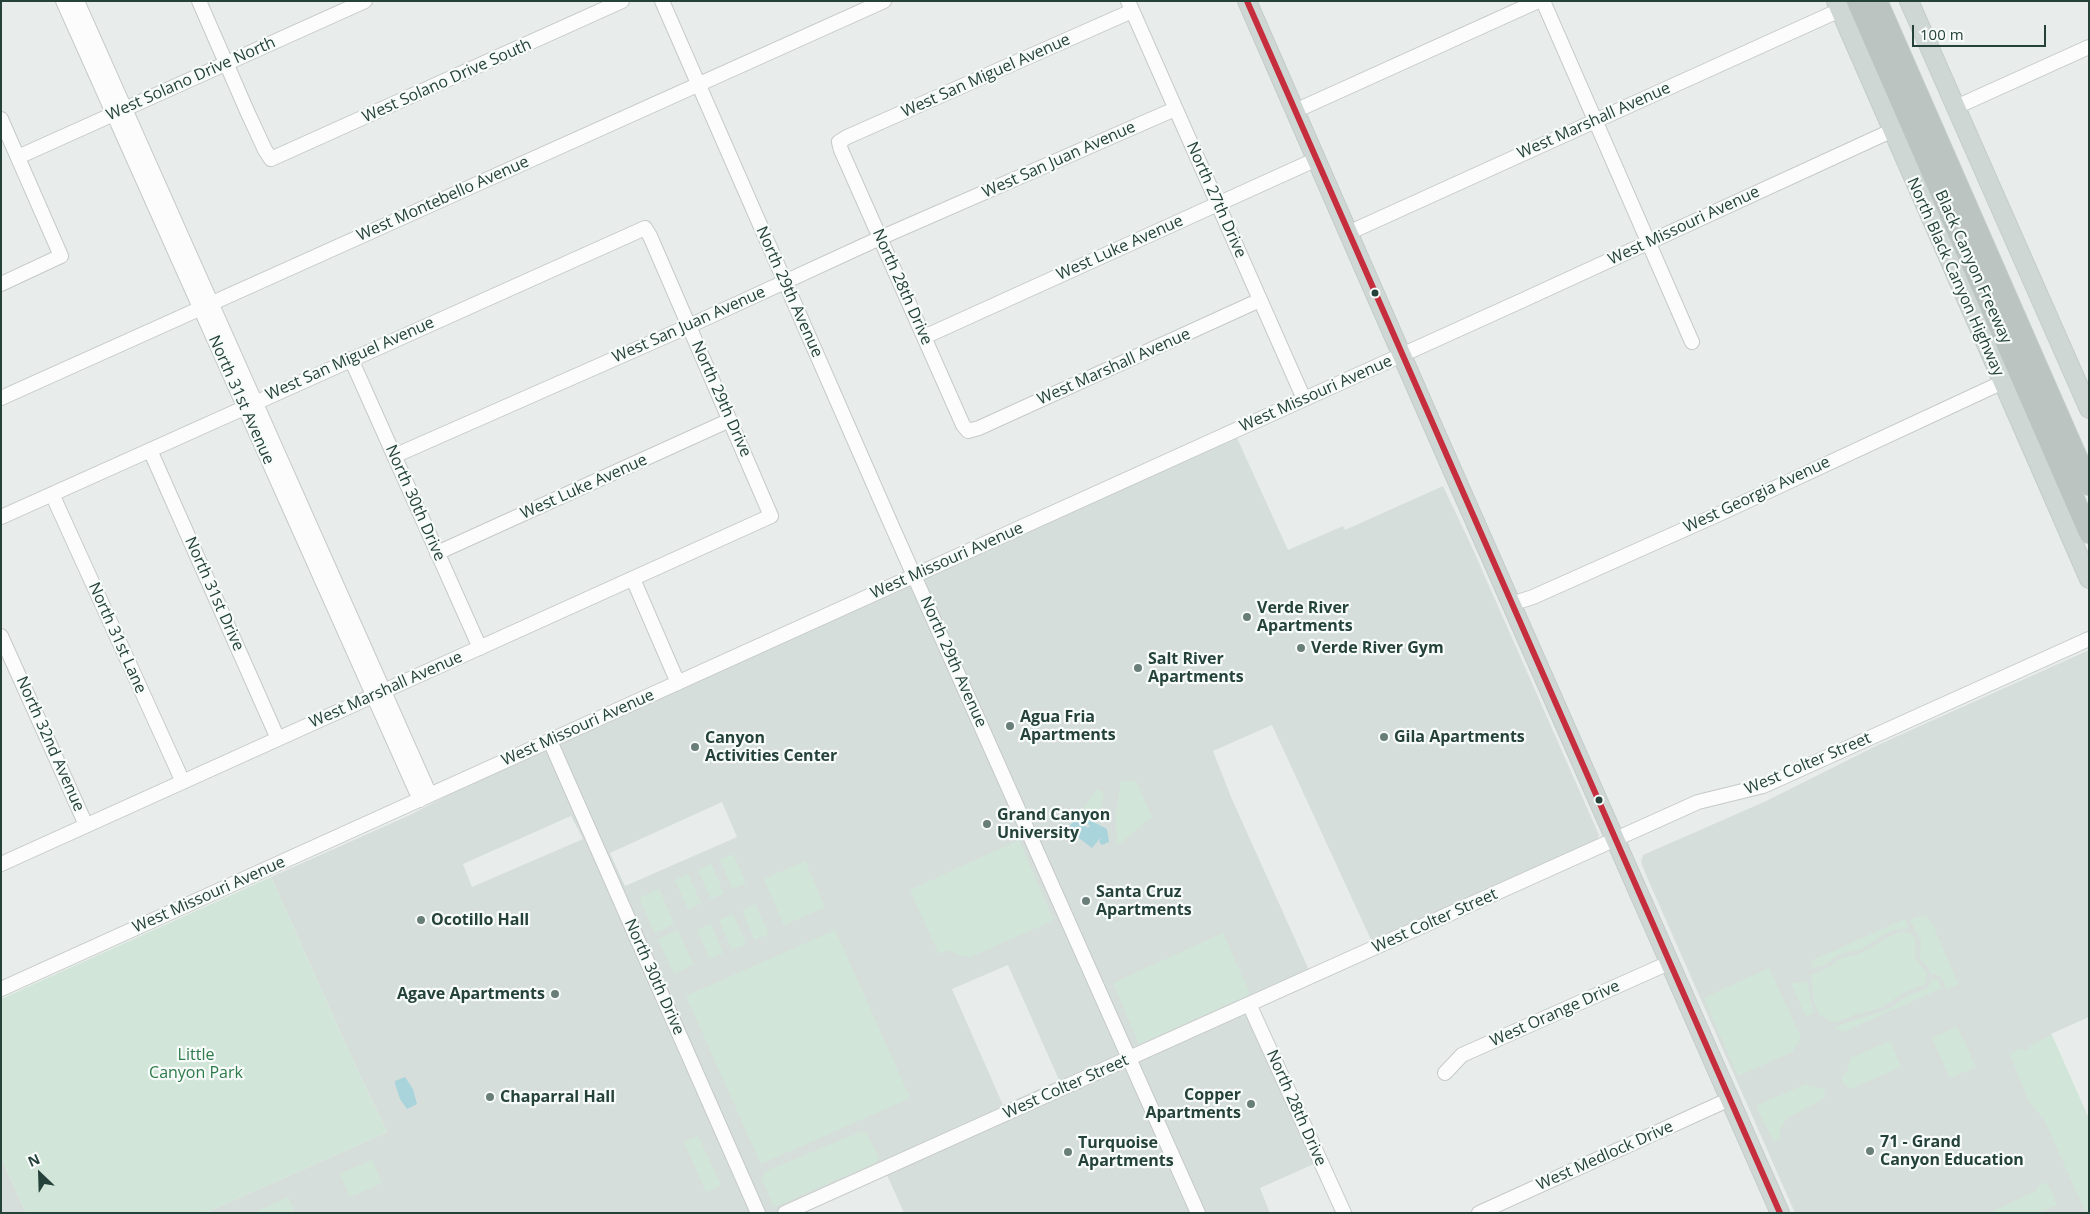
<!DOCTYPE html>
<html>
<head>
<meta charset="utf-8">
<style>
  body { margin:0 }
  #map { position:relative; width:2090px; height:1214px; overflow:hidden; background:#e8edeb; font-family:"Open Sans",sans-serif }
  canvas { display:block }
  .frame { position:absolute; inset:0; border:2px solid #24423a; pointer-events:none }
  .north { position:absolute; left:15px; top:1149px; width:50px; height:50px; -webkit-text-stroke:4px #f7fbf9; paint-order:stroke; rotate:336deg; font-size:14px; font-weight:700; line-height:20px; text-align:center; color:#24423a }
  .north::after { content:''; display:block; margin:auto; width:18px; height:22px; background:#24423a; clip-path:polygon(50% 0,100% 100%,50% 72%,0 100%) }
  .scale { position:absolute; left:1912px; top:25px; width:134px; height:22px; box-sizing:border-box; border:2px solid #24423a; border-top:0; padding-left:6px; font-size:15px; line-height:18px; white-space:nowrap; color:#24423a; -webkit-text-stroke:4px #f7fbf9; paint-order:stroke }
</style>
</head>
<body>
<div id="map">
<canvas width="2090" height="1214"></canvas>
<div class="frame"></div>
<div class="north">N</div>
<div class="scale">100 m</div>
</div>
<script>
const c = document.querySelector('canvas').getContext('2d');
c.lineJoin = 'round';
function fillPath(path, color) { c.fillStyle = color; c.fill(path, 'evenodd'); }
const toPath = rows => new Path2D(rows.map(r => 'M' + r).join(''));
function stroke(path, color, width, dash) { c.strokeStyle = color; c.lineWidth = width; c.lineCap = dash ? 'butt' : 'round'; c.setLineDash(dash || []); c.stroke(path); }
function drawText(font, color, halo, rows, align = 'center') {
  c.font = font + ' "Open Sans",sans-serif'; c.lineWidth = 4.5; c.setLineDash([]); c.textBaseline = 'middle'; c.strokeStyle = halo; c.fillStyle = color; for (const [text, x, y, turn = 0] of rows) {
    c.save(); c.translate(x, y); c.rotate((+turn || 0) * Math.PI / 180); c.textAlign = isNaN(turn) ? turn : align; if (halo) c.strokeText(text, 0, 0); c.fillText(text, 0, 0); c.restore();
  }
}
const built = toPath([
  [1237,438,1288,550,1343,526,1345,530,1443,486,1471,545,1599,835,1596,841,1372,942,1272,725,1213,751,1231,797,1309,970,1241,1000,1314,1164,1260,1188,1270,1213,904,1213,887,1175,804,1213,205,1213,387,1132,355,1065,271,877,410,815,504,766,990,547],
  [722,802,737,837,625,886,610,853],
  [571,816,583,839,472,887,463,864],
  [1008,965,1059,1080,1003,1105,952,989],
  [2089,650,2089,1017,2051,1034,2089,1119,2089,1213,1795,1213,1646,875,1641,862,1643,855,1764,802,1880,744],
  [1,1157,26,1213,1,1213]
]);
const green = toPath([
  [1121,781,1136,781,1152,817,1117,846,1116,815],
  [1097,789,1104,793,1099,813,1083,809],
  [1019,840,1053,919,1050,922,970,957,962,956,947,950,939,954,910,890],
  [733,854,746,883,733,889,720,860],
  [805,861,825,907,784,925,764,879],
  [711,864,724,893,711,899,698,870],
  [688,874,701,903,688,909,675,880],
  [271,877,355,1065,387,1132,205,1213,26,1213,1,1157,1,999],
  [659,889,674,924,655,933,639,898],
  [755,904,769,934,755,940,742,910],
  [733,914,746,944,732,950,719,920],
  [1921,916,1927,917,1932,923,1958,984,1947,989,1940,975,1931,974,1928,967,1920,959,1921,940,1910,920],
  [1905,919,1908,928,1890,931,1861,949,1840,954,1824,965,1812,968,1813,960],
  [711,924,723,953,710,959,697,930],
  [678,930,693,964,674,974,658,939],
  [835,930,910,1098,761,1164,686,996],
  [1901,932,1910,933,1916,940,1915,957,1927,974,1925,984,1904,992,1881,1008,1856,1014,1839,1021,1832,1022,1820,1015,1814,1003,1811,975,1828,968,1841,958,1860,954,1885,939],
  [1223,933,1250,994,1139,1044,1113,983],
  [1769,968,1801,1038,1792,1052,1738,1076,1704,998],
  [1932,979,1938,979,1942,988,1843,1032,1834,1027,1887,1010,1906,997,1923,990,1928,987],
  [1805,982,1808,985,1813,1013,1806,1017,1791,983],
  [1957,1027,1976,1067,1950,1078,1932,1038],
  [2052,1035,2089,1119,2089,1213,2086,1213,2044,1119,2029,1102,2010,1054,2021,1048,2027,1051,2030,1046],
  [1890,1041,1901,1067,1850,1089,1842,1081,1842,1077,1848,1069,1851,1058],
  [1806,1084,1810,1086,1823,1089,1825,1093,1825,1098,1787,1118,1780,1130,1780,1139,1774,1142,1756,1106],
  [861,1132,866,1133,869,1138,879,1158,877,1162,774,1207,762,1179,766,1171],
  [698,1136,721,1185,706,1192,684,1142],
  [372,1160,382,1183,350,1197,340,1174],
  [2047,1182,2057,1205,2039,1213,1989,1213,2038,1190,2037,1187],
  [288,1197,295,1213,254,1213]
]);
const water = toPath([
  [1080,815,1107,829,1109,842,1102,845,1099,842,1101,837,1092,848,1067,829,1075,819,1088,828,1090,826,1079,817],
  [405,1077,413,1089,417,1104,407,1109,400,1099,395,1084,395,1081]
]);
const minor = toPath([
  [63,1,420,800],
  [77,1,430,795],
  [199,1,247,111,265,150,271,159,622,1],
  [662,1,891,524,1198,1213],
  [1128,1,1304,399],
  [1543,1,1692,342],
  [1132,11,847,137,839,142,841,150,963,425,968,431,979,428,1260,300],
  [1956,107,2089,47],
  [1295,111,1538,1],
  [1,119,61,256,1,284],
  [18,157,365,1],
  [1348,233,1840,10],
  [924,337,1317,159],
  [351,359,480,648],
  [1,398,884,1],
  [150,450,278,739],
  [394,456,689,326,880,238,1175,109],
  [52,494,183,782],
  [1,517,645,228,650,236,771,516,1,864],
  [437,553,730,420],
  [633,579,678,683],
  [1511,604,1533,597,1719,514,2001,383],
  [1,636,86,825],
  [550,741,758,1213],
  [1,989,1521,301,1891,131],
  [1249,1004,1344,1213],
  [1445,1073,1462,1055,1671,962],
  [785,1213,1698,802,1763,786,2089,639],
  [1479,1213,1730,1099]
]);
const major = toPath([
  [1247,1,1435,431,1780,1213],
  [1836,1,2089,579],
  [1909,1,2089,409]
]);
const highway = toPath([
  [1857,1,2089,533],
  [1877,1,2089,485]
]);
const bus1 = toPath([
  [1247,1,1780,1213]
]);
const markers = [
  [1375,293,4.5,"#24423a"],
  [1247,617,5,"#697e78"],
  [1301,648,5,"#697e78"],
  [1138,668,5,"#697e78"],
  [1010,726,5,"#697e78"],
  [1384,737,5,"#697e78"],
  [695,747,5,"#697e78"],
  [1599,800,4.5,"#24423a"],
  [987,824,5,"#697e78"],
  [1086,901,5,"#697e78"],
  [421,920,5,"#697e78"],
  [555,994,5,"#697e78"],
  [490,1097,5,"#697e78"],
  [1251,1104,5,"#697e78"],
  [1870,1151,5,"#697e78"],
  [1068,1152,5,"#697e78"]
];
const streetNames = [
  ["West San Miguel Avenue",986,76,-24],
  ["West Solano Drive North",191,79,-24],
  ["West Solano Drive South",447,81,-24],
  ["West Marshall Avenue",1594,121,-24],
  ["West San Juan Avenue",1059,160,-24],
  ["West Montebello Avenue",443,199,-24],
  ["North 27th Drive",1216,200,66],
  ["West Missouri Avenue",1684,226,-25],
  ["West Luke Avenue",1120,248,-24],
  ["Black Canyon Freeway",1973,267,66],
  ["North Black Canyon Highway",1955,277,66],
  ["North 28th Drive",902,287,66],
  ["North 29th Avenue",789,292,66],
  ["West San Juan Avenue",689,325,-24],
  ["West San Miguel Avenue",350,359,-24],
  ["West Marshall Avenue",1114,367,-24],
  ["West Missouri Avenue",1316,394,-24],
  ["North 29th Drive",721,399,66],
  ["North 31st Avenue",241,400,66],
  ["West Luke Avenue",584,487,-24],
  ["West Georgia Avenue",1757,495,-25],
  ["North 30th Drive",415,503,66],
  ["West Missouri Avenue",947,561,-24],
  ["North 31st Drive",214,594,66],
  ["North 31st Lane",117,638,66],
  ["North 29th Avenue",953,662,66],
  ["West Marshall Avenue",386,690,-24],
  ["West Missouri Avenue",578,728,-24],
  ["North 32nd Avenue",50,744,66],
  ["West Colter Street",1808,764,-23],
  ["West Missouri Avenue",209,895,-24],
  ["West Colter Street",1435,921,-24],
  ["North 30th Drive",654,977,66],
  ["West Orange Drive",1555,1014,-24],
  ["West Colter Street",1066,1087,-24],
  ["North 28th Drive",1296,1108,66],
  ["West Medlock Drive",1605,1156,-24]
];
const poiNames = [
  ["Verde River",1257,608],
  ["Apartments",1257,626],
  ["Verde River Gym",1311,648],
  ["Salt River",1148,659],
  ["Apartments",1148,677],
  ["Agua Fria",1020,717],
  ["Apartments",1020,735],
  ["Gila Apartments",1394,737],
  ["Canyon",705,738],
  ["Activities Center",705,756],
  ["Grand Canyon",997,815],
  ["University",997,833],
  ["Santa Cruz",1096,892],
  ["Apartments",1096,910],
  ["Ocotillo Hall",431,920],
  ["Agave Apartments",545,994,"right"],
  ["Copper",1241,1095,"right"],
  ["Apartments",1241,1113,"right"],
  ["Chaparral Hall",500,1097],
  ["71 - Grand",1880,1142],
  ["Canyon Education",1880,1160],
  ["Turquoise",1078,1143],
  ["Apartments",1078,1161]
];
const parkNames = [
  ["Little",196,1055],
  ["Canyon Park",196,1073]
];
fillPath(built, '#d6dedb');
fillPath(green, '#d1e6d8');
fillPath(water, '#a9d4db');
stroke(minor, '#c5cac8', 16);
stroke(major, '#c3ccc9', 20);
stroke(highway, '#c3ccc9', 22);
stroke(minor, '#fcfcfc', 14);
stroke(major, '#cfd7d5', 18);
stroke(highway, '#bcc4c2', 20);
stroke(bus1, '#c62d3d', 6);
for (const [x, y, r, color] of markers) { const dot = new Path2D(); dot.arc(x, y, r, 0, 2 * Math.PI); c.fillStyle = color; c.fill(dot); stroke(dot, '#f7fbf9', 2); }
drawText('16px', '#24423a', '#f7fbf9', streetNames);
drawText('bold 16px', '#24423a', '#f7fbf9', poiNames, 'left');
drawText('16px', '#2d7a4b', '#f7fbf9', parkNames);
</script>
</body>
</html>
